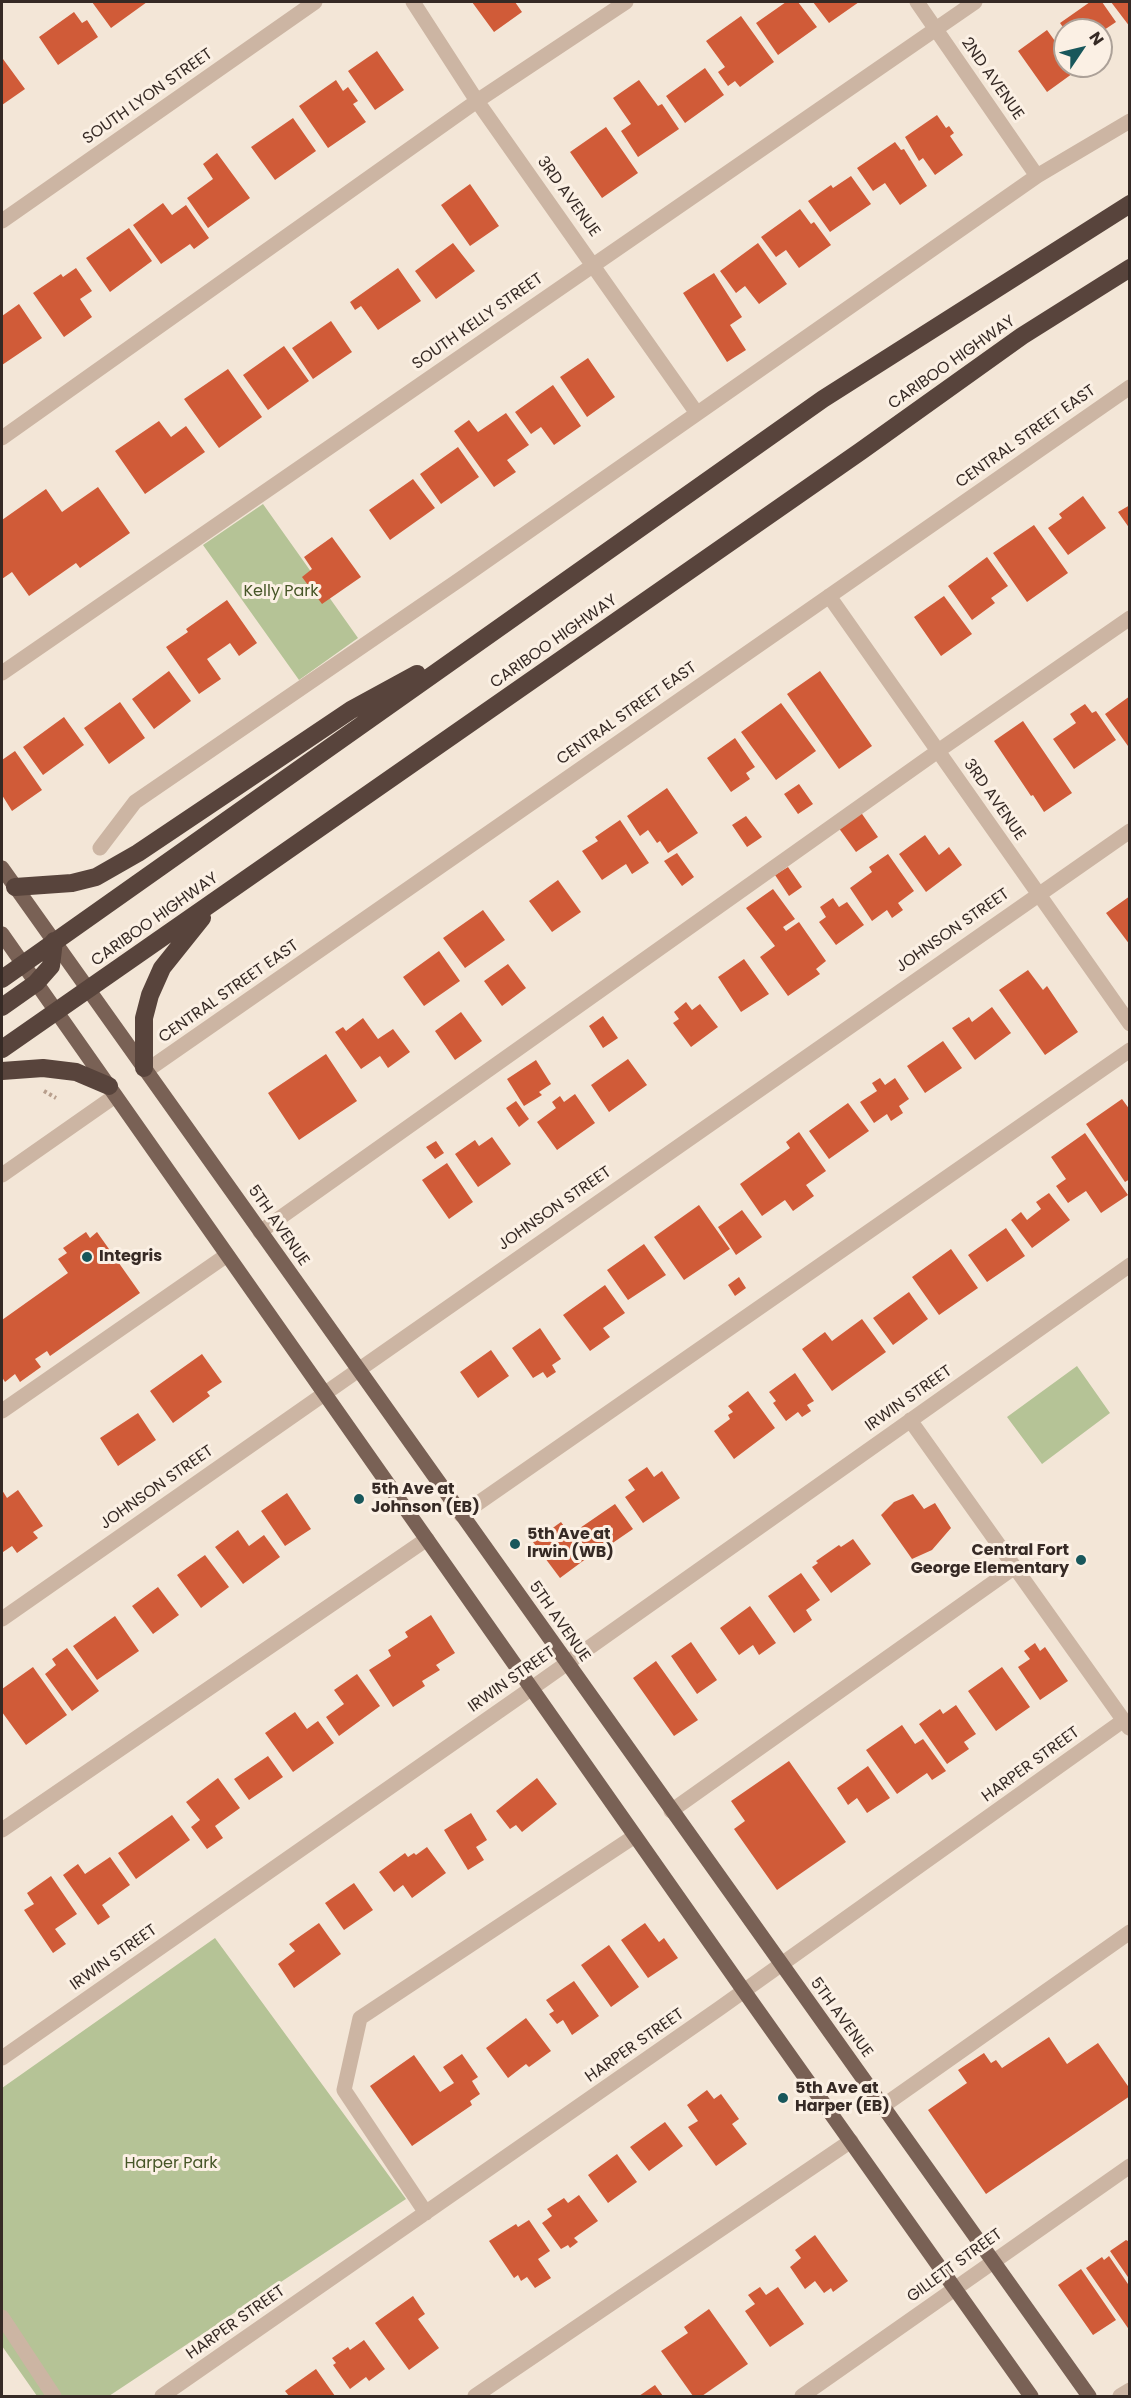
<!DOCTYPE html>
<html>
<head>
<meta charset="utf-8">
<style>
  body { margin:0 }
  #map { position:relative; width:1131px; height:2398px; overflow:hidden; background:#f3e6d7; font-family:Poppins,sans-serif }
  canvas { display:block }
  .frame { position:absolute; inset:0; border:3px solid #362a25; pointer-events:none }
  .north { position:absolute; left:1053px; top:18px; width:60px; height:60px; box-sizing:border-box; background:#fbf0e4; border:2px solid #aca198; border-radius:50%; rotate:55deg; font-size:16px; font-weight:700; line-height:24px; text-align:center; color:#362a25 }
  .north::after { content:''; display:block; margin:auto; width:21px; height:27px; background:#18575b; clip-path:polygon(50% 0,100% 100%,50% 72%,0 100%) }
</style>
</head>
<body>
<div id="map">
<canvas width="1131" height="2398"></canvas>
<div class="frame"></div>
<div class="north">N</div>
</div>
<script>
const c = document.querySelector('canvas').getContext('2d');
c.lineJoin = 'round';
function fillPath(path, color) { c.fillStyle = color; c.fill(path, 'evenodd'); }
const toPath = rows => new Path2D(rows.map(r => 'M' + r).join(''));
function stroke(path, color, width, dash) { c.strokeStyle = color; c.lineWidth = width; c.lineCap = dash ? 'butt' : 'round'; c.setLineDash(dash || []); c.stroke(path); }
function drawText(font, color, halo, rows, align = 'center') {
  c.font = font + ' Poppins,sans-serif'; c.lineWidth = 6; c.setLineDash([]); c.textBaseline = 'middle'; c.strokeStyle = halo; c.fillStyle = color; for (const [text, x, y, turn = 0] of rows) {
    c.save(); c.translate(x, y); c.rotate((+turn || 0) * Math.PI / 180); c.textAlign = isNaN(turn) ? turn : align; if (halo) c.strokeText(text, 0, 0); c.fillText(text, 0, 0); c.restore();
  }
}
const green = toPath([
  [263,504,358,638,299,680,203,545],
  [1077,1366,1110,1413,1042,1464,1007,1417],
  [215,1938,406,2199,109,2396,37,2396,2,2346,2,2088]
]);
const building = toPath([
  [92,2,147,2,111,28],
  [472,2,515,2,522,12,494,32],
  [786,2,798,2,817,27,778,55,756,23],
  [813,2,859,2,829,23],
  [1090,2,1102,2,1116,22,1101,32,1101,30,1065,30,1060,23],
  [1111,2,1130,2,1130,27],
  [74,12,82,23,87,20,98,37,58,65,39,37],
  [741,16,774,62,740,87,735,81,728,86,718,72,725,67,706,41],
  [1047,30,1065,55,1065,66,1072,66,1076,71,1047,92,1018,51],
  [377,51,404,90,375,110,348,71],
  [3,59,25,89,2,105,2,61],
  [705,68,724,95,685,123,666,96],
  [336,80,343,91,348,87,358,101,353,104,366,122,328,148,299,106],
  [639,80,658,106,662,104,679,129,638,157,621,131,631,124,613,98],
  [937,115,946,128,949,126,954,133,950,136,963,155,935,175,923,158,919,161,905,137],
  [293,118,316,151,275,180,251,147],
  [606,127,638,173,602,198,570,152],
  [895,142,901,150,904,149,927,186,900,205,885,183,873,191,857,168],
  [217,153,250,198,208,228,187,198,213,179,203,164],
  [851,176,871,204,830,232,808,201,831,185,833,188],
  [470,184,499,226,470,246,441,205],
  [163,203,172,215,186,205,209,238,194,249,190,244,161,264,133,225],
  [800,209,811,224,814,222,831,245,799,268,786,250,776,257,761,237],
  [129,228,152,261,110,292,86,258],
  [453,243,475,271,436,299,415,271],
  [758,243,787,284,759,304,745,286,736,293,720,271],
  [76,268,92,291,80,299,92,317,64,337,33,293,61,274,63,277],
  [398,268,421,301,378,330,361,306,355,310,350,302],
  [714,273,742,317,730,325,746,350,727,362,683,293],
  [19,304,42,338,2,365,2,316],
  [331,321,352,352,313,379,292,348],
  [284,346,309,381,268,410,243,375],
  [588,358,615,397,587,417,560,377],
  [228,369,262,417,219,448,184,399],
  [553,385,581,426,554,445,541,427,531,434,515,412],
  [506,413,529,445,507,460,516,472,494,487,454,431,469,420,478,432],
  [159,421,171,437,186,426,205,452,145,494,115,451],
  [458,447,479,477,441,504,420,474],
  [413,479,435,508,390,540,369,510],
  [98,487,130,533,80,568,76,563,29,596,12,572,2,579,2,520,46,489,62,512],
  [1083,496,1106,528,1068,555,1048,528,1062,518,1059,514],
  [1130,505,1130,529,1118,512],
  [1034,525,1068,573,1027,602,993,553],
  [332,537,361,577,322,604,302,577,312,569,304,557],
  [987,557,1008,586,991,598,995,603,972,620,948,586],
  [944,596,972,634,941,656,914,617],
  [227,600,257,643,239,656,230,643,207,659,221,679,199,694,166,647,188,632,186,629],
  [169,671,191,701,154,729,132,699],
  [820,671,872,746,839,769,787,694],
  [1130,696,1130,745,1128,746,1105,714],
  [120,702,145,738,109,764,84,728],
  [781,703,816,751,776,780,741,732],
  [1085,704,1092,713,1096,711,1116,740,1074,769,1053,739,1076,723,1070,714],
  [64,717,84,745,43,775,23,747],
  [1023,721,1072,793,1044,812,1033,795,1031,796,994,741],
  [735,738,755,767,746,773,750,779,731,792,707,758],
  [15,751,42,790,12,811,2,795,2,760],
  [799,784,813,804,798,814,784,794],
  [667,788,698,833,668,853,660,841,657,843,648,830,640,836,627,816],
  [860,811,878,837,856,852,838,827],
  [746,816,762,837,747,847,732,825],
  [620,820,649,863,632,874,626,864,602,880,582,851,598,841,595,837],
  [925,835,939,855,949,847,962,865,926,892,899,854],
  [677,853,694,877,682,886,664,861],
  [888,854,914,891,898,903,903,910,892,918,887,910,872,921,850,888,872,872,869,867],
  [788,867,802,887,789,896,775,875],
  [558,880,581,912,552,932,529,901],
  [773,889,795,919,783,927,786,931,799,922,826,961,816,969,820,974,788,996,760,957,775,946,746,908],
  [1130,896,1130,945,1106,913],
  [833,898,839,907,847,902,864,925,836,945,819,922,826,917,820,907],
  [483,910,505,940,465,968,443,938],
  [439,951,460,981,424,1006,403,977],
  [744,959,769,994,741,1012,718,977],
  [508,964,526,988,502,1006,484,981],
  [1028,970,1043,990,1047,986,1078,1032,1045,1055,999,990],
  [686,1002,692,1010,700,1004,718,1027,691,1047,673,1023,679,1019,674,1012],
  [992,1007,1011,1033,975,1060,952,1028,969,1017,972,1022],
  [461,1012,482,1041,455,1060,435,1031],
  [603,1016,618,1038,603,1048,589,1026],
  [363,1018,378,1039,393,1029,410,1052,388,1068,380,1056,361,1069,335,1032,343,1027,346,1031],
  [943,1041,962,1068,925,1093,907,1066],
  [326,1054,357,1101,299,1140,268,1093],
  [628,1059,647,1085,609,1112,591,1085],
  [536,1060,551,1084,539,1092,542,1095,524,1106,507,1079],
  [880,1078,885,1085,895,1078,909,1099,899,1106,903,1113,891,1121,887,1114,874,1123,860,1102,877,1091,872,1083],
  [575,1094,595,1123,557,1150,537,1122,556,1108,552,1102,560,1096,564,1102],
  [1122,1099,1130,1110,1130,1179,1125,1182,1086,1124],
  [516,1101,529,1119,519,1127,506,1108],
  [848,1103,869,1131,829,1159,809,1131],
  [799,1132,826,1171,806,1185,814,1196,793,1211,785,1200,762,1216,740,1184,790,1148,786,1142],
  [1085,1133,1128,1195,1101,1213,1086,1191,1068,1203,1056,1186,1066,1179,1051,1157],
  [492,1137,511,1164,478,1187,455,1154,475,1140,479,1146],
  [436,1141,444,1153,435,1159,426,1147],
  [447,1163,473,1202,449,1219,422,1180],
  [1049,1193,1070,1220,1032,1248,1011,1220,1021,1212,1027,1220,1041,1209,1036,1202],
  [699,1205,730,1249,684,1280,654,1237],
  [742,1210,762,1237,736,1255,718,1227],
  [1006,1228,1025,1256,987,1282,968,1255],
  [86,1232,90,1238,97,1232,140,1293,50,1356,47,1351,35,1359,41,1367,20,1382,15,1374,5,1382,2,1377,2,1320,68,1273,58,1259,67,1253,63,1248],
  [644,1244,666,1275,628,1300,607,1270],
  [951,1249,978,1288,939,1315,912,1277],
  [739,1277,746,1288,735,1296,728,1285],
  [605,1285,625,1313,603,1328,610,1337,590,1351,563,1315],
  [909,1292,928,1319,893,1345,873,1318],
  [862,1319,886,1352,832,1391,802,1349,825,1332,832,1341],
  [540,1328,561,1359,552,1365,556,1372,547,1378,543,1372,533,1378,512,1348],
  [491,1350,509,1376,478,1398,460,1372],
  [202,1354,222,1382,207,1392,210,1396,173,1423,150,1391],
  [795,1373,814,1401,807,1405,811,1411,802,1417,798,1412,786,1421,773,1403,776,1401,769,1392],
  [748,1391,775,1428,734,1459,714,1431,730,1419,728,1415,733,1412,728,1406],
  [138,1413,156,1440,118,1466,100,1438],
  [647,1467,654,1477,662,1471,680,1498,643,1523,625,1497,635,1490,628,1480],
  [2,1490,7,1498,18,1490,43,1526,33,1532,38,1538,17,1553,12,1546,3,1552,2,1550],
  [287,1493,311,1529,285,1546,261,1511],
  [913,1494,924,1509,935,1503,951,1528,932,1550,912,1559,881,1515,894,1502],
  [615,1504,633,1529,598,1553,594,1546,587,1551,580,1539,585,1535,580,1528],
  [561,1522,587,1558,560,1578,533,1542],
  [238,1530,249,1546,264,1535,280,1557,243,1584,215,1547],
  [853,1539,871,1564,831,1593,812,1567,818,1563,816,1561,839,1545,841,1547],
  [205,1555,229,1587,201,1608,177,1575],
  [801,1573,820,1600,806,1610,812,1620,794,1633,768,1596],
  [158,1587,179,1615,153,1634,132,1606],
  [750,1606,776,1643,759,1655,753,1645,739,1655,720,1628],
  [431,1615,455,1653,436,1665,440,1670,422,1681,425,1686,393,1707,369,1670,391,1656,388,1650,408,1637,405,1632],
  [115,1616,139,1651,97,1680,73,1646],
  [691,1642,717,1680,697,1694,671,1656],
  [1035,1643,1040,1651,1045,1647,1068,1681,1040,1700,1018,1667,1030,1659,1024,1651],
  [67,1648,99,1691,72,1711,45,1674,56,1665,52,1659],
  [656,1661,698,1720,674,1736,633,1678],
  [33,1667,67,1715,26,1745,2,1712,2,1689],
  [1002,1667,1030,1707,996,1731,968,1691],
  [357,1674,380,1706,339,1736,326,1717,344,1704,334,1690],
  [956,1705,976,1734,964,1742,969,1749,947,1764,919,1724,940,1709,943,1714],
  [295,1712,307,1729,318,1721,334,1743,293,1772,265,1733],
  [902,1725,915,1744,923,1739,946,1771,932,1780,927,1773,897,1794,866,1750],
  [268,1756,283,1777,249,1800,234,1779],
  [789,1761,846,1842,777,1890,734,1829,745,1821,731,1801],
  [868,1766,890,1798,867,1813,857,1798,848,1805,837,1788],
  [218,1778,240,1808,215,1826,223,1838,207,1849,191,1827,200,1820,186,1802],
  [537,1778,557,1804,522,1832,516,1825,510,1829,496,1811],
  [471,1813,487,1840,476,1847,484,1860,468,1870,444,1830],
  [172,1815,190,1840,136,1879,118,1853],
  [427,1847,446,1873,412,1898,403,1885,394,1892,379,1872,405,1853,408,1857,414,1853,416,1855],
  [110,1857,130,1885,102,1905,110,1917,98,1925,63,1875,78,1864,85,1874],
  [51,1876,77,1914,55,1929,66,1944,53,1953,24,1910,34,1904,27,1893],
  [354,1883,373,1910,344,1930,325,1903],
  [319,1923,341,1954,294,1988,278,1964,295,1951,289,1944],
  [645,1923,659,1942,664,1938,678,1958,648,1978,621,1940],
  [609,1945,639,1987,611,2007,581,1965],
  [574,1981,599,2016,572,2035,563,2020,557,2024,549,2014,554,2011,546,2000],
  [526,2018,551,2051,529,2067,526,2064,508,2078,486,2048],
  [1049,2037,1067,2064,1098,2043,1130,2089,1130,2096,986,2194,928,2110,967,2083,958,2070,984,2053,991,2063,996,2060,1002,2068],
  [462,2054,478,2077,472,2081,480,2094,470,2101,472,2105,412,2146,370,2086,414,2055,440,2092,454,2083,443,2067],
  [707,2090,714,2099,721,2094,739,2119,732,2124,747,2144,716,2166,688,2127,698,2121,687,2105],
  [665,2122,683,2146,649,2171,630,2147],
  [617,2154,637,2182,608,2203,588,2175],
  [579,2195,598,2221,574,2238,578,2242,570,2248,568,2245,561,2249,542,2223,552,2216,547,2209,564,2198,568,2203],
  [529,2220,550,2251,538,2259,551,2278,535,2288,527,2277,521,2281,518,2275,514,2278,489,2241,516,2224,518,2227],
  [815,2235,848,2281,833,2292,831,2288,824,2293,815,2281,805,2289,790,2267,801,2258,795,2250],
  [1126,2240,1130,2242,1130,2280,1110,2251],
  [1109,2256,1130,2287,1130,2331,1086,2268,1102,2257,1104,2260],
  [1081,2269,1116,2320,1093,2335,1058,2285],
  [760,2287,766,2295,778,2287,804,2324,770,2347,745,2311,755,2304,748,2295],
  [413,2296,425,2314,418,2319,439,2348,409,2370,375,2323],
  [709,2309,748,2364,702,2396,693,2396,661,2351,688,2333,684,2327],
  [364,2340,385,2369,369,2381,366,2377,350,2389,333,2365,336,2363,332,2358,348,2347,350,2350],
  [316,2369,335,2396,289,2396,285,2391],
  [655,2385,663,2396,639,2396]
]);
const path = toPath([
  [44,1091,56,1098]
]);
const minor = toPath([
  [413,2,477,101,696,412],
  [917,2,1037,176],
  [2,221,315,2],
  [2,438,477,101,626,2],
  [829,596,1130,1024],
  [2,673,975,2],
  [100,848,135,802,459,580,1037,176,1130,121],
  [146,1071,1130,387],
  [2,1175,115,1096],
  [260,1232,938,751,1130,618],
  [2,1411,227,1255],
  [910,1420,1129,1728],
  [461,1515,1130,1050],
  [2,1619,1130,831],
  [671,1811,1015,1567],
  [2,1830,427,1539],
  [2,2058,532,1688,1130,1265],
  [883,2106,1130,1932],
  [426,2213,344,2090,360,2018,635,1836],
  [2,2317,54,2396],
  [162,2396,720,2008,1124,1720],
  [475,2396,851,2141],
  [802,2396,1130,2166],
  [1120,2396,1130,2390]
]);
const major = toPath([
  [2,868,1089,2396],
  [2,934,744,1991,1031,2396]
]);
const highway = toPath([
  [15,887,72,883,96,877,138,853,351,710,417,674],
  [2,979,823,399,1130,204],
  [2,1007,36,983,51,966,54,941],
  [2,1049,861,451,1022,336,1130,268],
  [144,1068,144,1018,150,995,162,968,202,918],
  [2,1071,43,1068,76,1072,109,1086]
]);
const markers = [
  [87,1257,6,"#18575b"],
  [359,1499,6,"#18575b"],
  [515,1544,6,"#18575b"],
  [1081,1560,6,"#18575b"],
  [783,2098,6,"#18575b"]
];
const streetNames = [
  ["2ND AVENUE",992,79,55],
  ["SOUTH LYON STREET",148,97,-35],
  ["3RD AVENUE",568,197,54],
  ["SOUTH KELLY STREET",478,322,-35],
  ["CARIBOO HIGHWAY",952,363,-35],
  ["CENTRAL STREET EAST",1026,437,-35],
  ["CARIBOO HIGHWAY",554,642,-35],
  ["CENTRAL STREET EAST",627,714,-35],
  ["3RD AVENUE",994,800,55],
  ["CARIBOO HIGHWAY",155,920,-35],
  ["JOHNSON STREET",953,931,-35],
  ["CENTRAL STREET EAST",229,992,-35],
  ["JOHNSON STREET",555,1209,-35],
  ["5TH AVENUE",278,1226,55],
  ["IRWIN STREET",909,1399,-35],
  ["JOHNSON STREET",157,1488,-35],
  ["5TH AVENUE",559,1622,55],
  ["IRWIN STREET",512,1680,-35],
  ["HARPER STREET",1031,1765,-36],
  ["IRWIN STREET",114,1958,-35],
  ["5TH AVENUE",841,2018,54],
  ["HARPER STREET",635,2046,-35],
  ["GILLETT STREET",955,2266,-36],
  ["HARPER STREET",236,2323,-35]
];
const parkNames = [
  ["Kelly Park",281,592],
  ["Harper Park",171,2164]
];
const poiNames = [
  ["Integris",99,1257],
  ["5th Ave at",371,1490],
  ["Johnson (EB)",371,1508],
  ["5th Ave at",527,1535],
  ["Irwin (WB)",527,1553],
  ["Central Fort",1069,1551,"right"],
  ["George Elementary",1069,1569,"right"],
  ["5th Ave at",795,2089],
  ["Harper (EB)",795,2107]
];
fillPath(green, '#b5c396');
fillPath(building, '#d05b38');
stroke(path, '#b89f8d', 4, [3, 3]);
stroke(minor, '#ccb5a3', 15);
stroke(major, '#796155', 15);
stroke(highway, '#58443c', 18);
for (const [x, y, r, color] of markers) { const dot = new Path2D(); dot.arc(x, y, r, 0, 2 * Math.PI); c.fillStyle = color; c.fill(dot); stroke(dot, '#fbf0e4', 2); }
drawText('16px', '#362a25', '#fbf0e4', streetNames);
drawText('16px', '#465627', '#fbf0e4', parkNames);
drawText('bold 16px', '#362a25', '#fbf0e4', poiNames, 'left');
</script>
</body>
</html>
